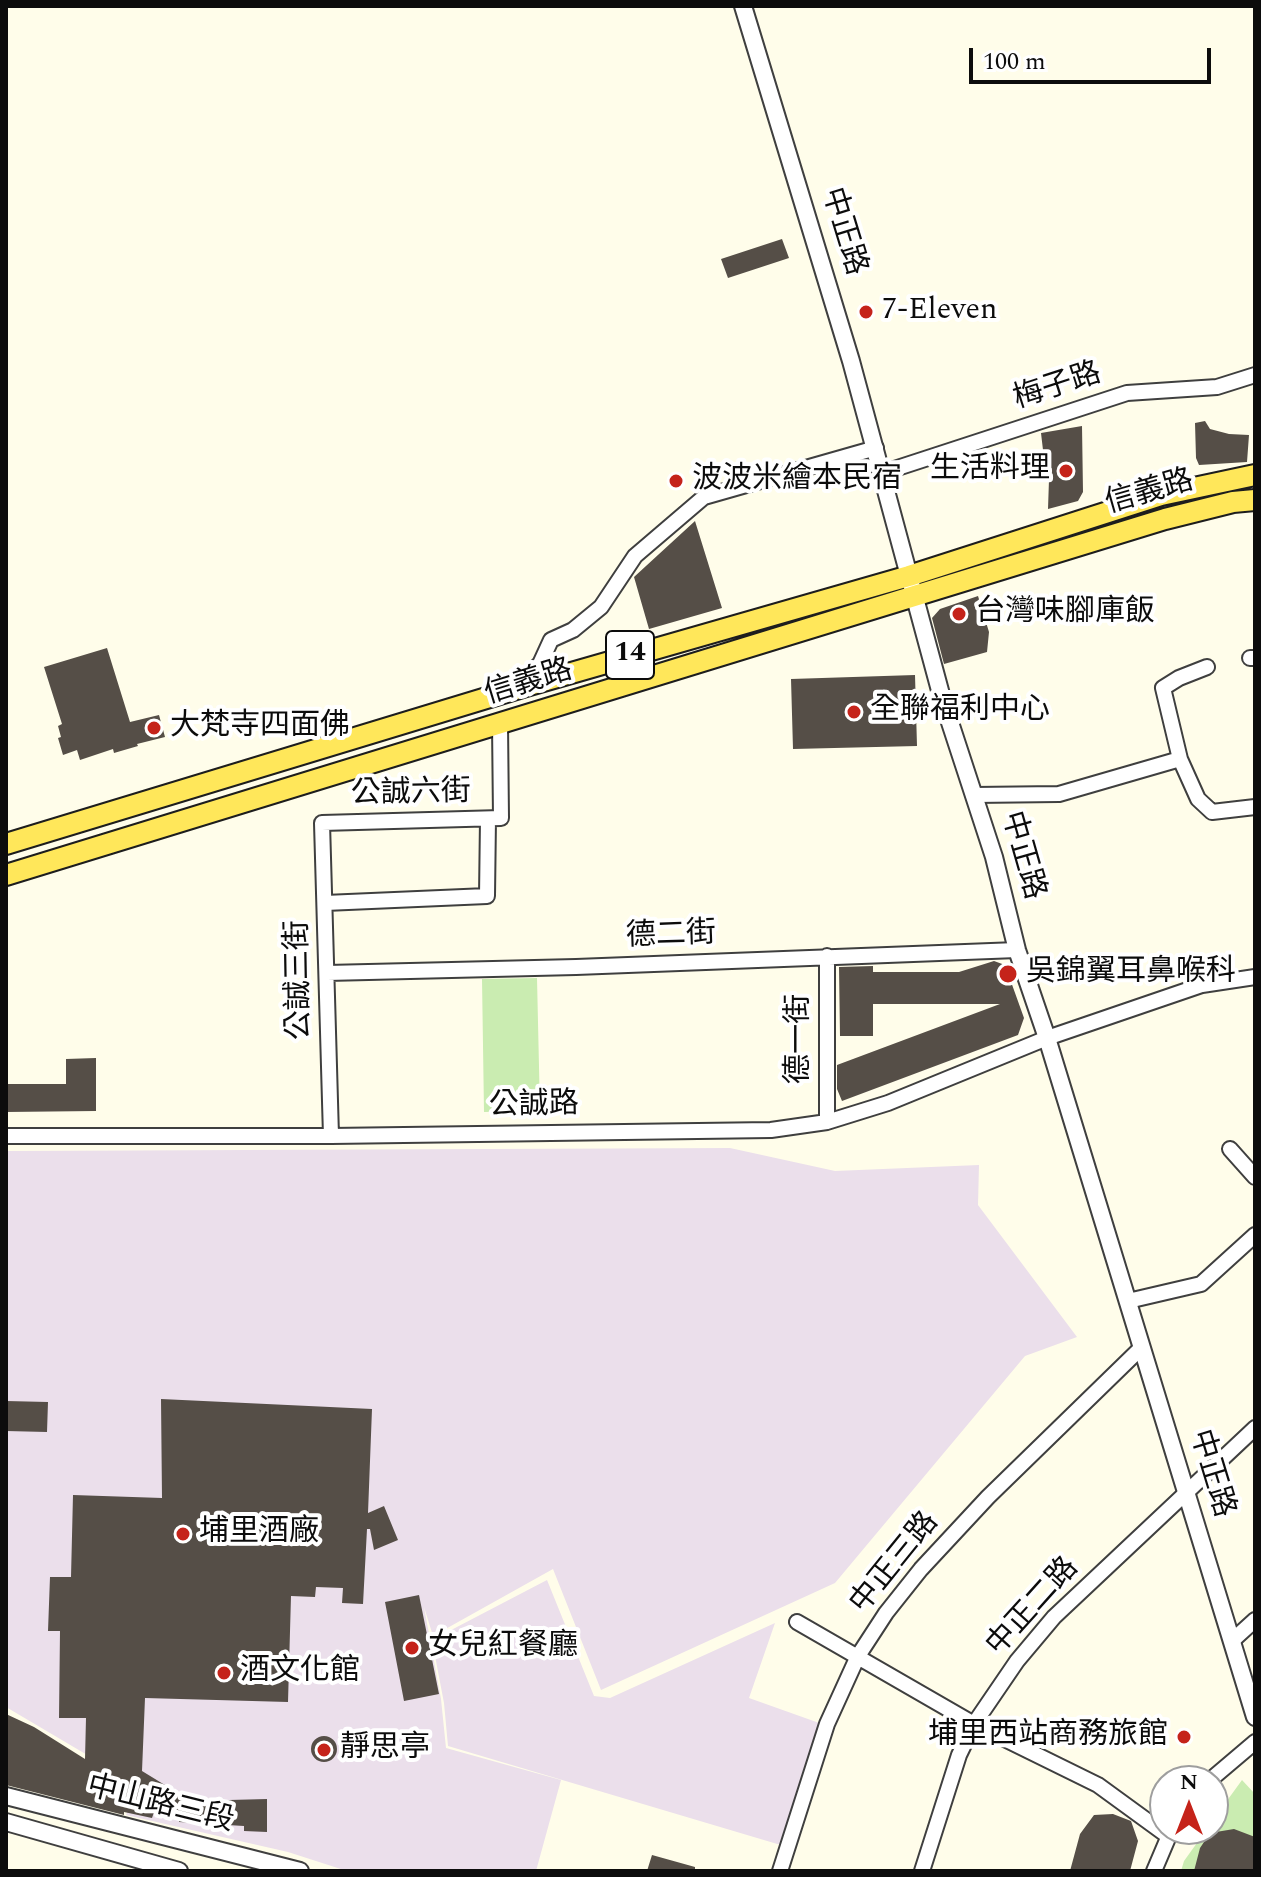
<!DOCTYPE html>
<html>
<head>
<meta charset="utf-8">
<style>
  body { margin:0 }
  #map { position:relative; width:1261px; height:1877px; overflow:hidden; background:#fffdea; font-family:Spectral,serif }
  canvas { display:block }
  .frame { position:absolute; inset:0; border:8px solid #0c0c0c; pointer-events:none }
  .north { position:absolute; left:1149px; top:1765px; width:80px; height:80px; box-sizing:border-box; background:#fff; border:2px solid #9e9e9e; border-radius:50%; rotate:0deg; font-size:22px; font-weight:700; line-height:32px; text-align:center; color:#0c0c0c }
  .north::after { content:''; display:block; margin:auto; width:28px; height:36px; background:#c5231a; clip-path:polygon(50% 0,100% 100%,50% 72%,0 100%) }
  .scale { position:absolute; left:969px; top:48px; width:242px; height:36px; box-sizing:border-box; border:4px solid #0c0c0c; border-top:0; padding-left:10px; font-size:24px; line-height:28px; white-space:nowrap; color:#0c0c0c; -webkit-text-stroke:6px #fff; paint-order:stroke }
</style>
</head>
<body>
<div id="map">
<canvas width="1261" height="1877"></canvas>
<div class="frame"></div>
<div class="north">N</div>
<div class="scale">100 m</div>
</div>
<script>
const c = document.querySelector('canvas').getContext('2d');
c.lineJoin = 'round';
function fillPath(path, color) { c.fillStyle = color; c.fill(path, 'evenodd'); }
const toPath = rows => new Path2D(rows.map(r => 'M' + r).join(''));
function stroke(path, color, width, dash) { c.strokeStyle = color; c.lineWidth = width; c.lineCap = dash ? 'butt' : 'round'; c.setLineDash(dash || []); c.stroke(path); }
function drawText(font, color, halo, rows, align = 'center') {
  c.font = font + ' Spectral,"Noto Sans TC",serif'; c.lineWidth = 8; c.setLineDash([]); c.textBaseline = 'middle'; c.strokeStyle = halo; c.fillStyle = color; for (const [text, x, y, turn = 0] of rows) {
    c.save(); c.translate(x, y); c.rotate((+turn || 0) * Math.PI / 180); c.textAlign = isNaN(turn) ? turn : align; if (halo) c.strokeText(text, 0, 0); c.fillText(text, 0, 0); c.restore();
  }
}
const industrial = toPath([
  [730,1148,835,1171,979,1165,978,1205,1077,1337,1025,1356,835,1583,601,1690,553,1569,433,1636,424,1607,441,1699,446,1748,561,1780,536,1871,347,1871,288,1852,126,1815,138,1785,6,1707,6,1151],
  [547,1580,594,1696,610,1698,775,1623,749,1698,822,1724,784,1846,448,1746,444,1703,432,1640]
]);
const green = toPath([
  [537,978,540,1111,484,1112,482,979],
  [1242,1780,1255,1794,1255,1871,1181,1871,1184,1861,1207,1829,1213,1829,1213,1820]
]);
const building = toPath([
  [782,239,789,258,728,278,721,259],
  [1205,421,1210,429,1229,434,1249,435,1247,462,1199,465,1196,458,1195,423],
  [1082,426,1083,492,1078,501,1048,509,1050,450,1043,450,1041,433],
  [695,521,722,608,649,629,634,577],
  [978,596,989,632,987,652,944,664,932,618,940,609],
  [107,648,130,722,159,715,165,737,137,744,138,746,114,753,113,749,80,760,77,750,63,755,58,738,61,737,58,726,62,724,44,667],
  [915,675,917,746,793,749,791,679],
  [994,961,1005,965,1024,1018,1018,1035,842,1101,837,1089,837,1065,1000,1004,873,1004,873,1036,840,1036,839,967,873,966,873,972,959,972],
  [96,1058,96,1111,6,1112,6,1084,66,1084,66,1059],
  [161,1399,372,1409,368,1513,384,1506,398,1540,374,1550,370,1529,367,1529,363,1604,342,1603,343,1588,316,1587,315,1597,291,1596,288,1702,145,1698,142,1771,191,1801,267,1799,267,1832,244,1831,244,1826,179,1822,179,1814,158,1800,152,1818,124,1812,124,1815,6,1785,6,1714,34,1727,85,1759,86,1718,59,1718,60,1631,48,1631,50,1577,71,1577,73,1495,162,1498],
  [6,1401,48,1402,47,1432,6,1431],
  [419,1595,439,1694,404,1701,385,1602],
  '311 1749a13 13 0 1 1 26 0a13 13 0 1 1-26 0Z',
  [1113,1814,1131,1821,1138,1841,1130,1871,1070,1871,1080,1834,1094,1815],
  [1234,1829,1255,1837,1255,1871,1194,1871,1200,1848,1210,1833],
  [652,1855,695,1867,695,1871,647,1871]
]);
const minor = toPath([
  [882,473,1127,393,1217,387,1255,375],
  [1250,658,1255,658],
  [1207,667,1179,678,1163,688,1180,759,1198,799,1212,812,1255,807],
  [511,688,540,664,551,640,573,630,601,607,635,556,704,497,876,448],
  [974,795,1059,794,1180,759],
  [325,903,487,896,488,819],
  [827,956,827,1122],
  [327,973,576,967,1017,950],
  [6,1136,331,1136,771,1130,827,1122,888,1103,1047,1038,1202,985,1255,977],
  [331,1136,322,823,501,818,500,724],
  [1230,1149,1255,1177],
  [1128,1301,1201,1284,1255,1235],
  [797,1622,974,1724,1098,1785,1168,1836],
  [1233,1640,1255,1620],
  [1209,1781,1255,1742],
  [780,1871,827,1724,858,1656,886,1613,921,1569,988,1497,1141,1348],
  [922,1871,959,1755,974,1724,1017,1661,1054,1617,1255,1428],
  [1154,1871,1171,1831]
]);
const tertiary = toPath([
  [743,6,851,361,942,698,994,857,1017,950,1047,1038,1255,1717],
  [6,1796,300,1871],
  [6,1822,179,1871]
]);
const primary = toPath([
  [6,844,526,686,909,576,1161,495,1255,475],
  [6,875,1165,519,1233,502,1255,500]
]);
const markers = [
  [866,312,8,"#c5231a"],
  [1066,471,8,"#c5231a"],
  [676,481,8,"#c5231a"],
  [959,614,8,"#c5231a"],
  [854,712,8,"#c5231a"],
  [154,728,8,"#c5231a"],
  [1008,974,10,"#c5231a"],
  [183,1534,8,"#c5231a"],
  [412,1648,8,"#c5231a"],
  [224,1673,8,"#c5231a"],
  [1184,1737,8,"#c5231a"],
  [324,1750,8,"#c5231a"]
];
const shields = [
  [630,655,48]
];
const shieldNames = [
  ["14",630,655]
];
const streetNames = [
  ["中正路",842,232,73],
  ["梅子路",1058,388,-18],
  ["信義路",1150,494,-16],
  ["信義路",529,684,-17],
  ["公誠六街",411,795,-1],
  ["中正路",1021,856,74],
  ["德二街",671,937,-2],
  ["公誠三街",301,980,-91],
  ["德一街",801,1039,-90],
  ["公誠路",534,1107,-1],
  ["中正路",1210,1474,73],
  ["中正三路",896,1564,-51],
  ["中正二路",1034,1608,-48],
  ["中山路三段",160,1806,14]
];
const poiNames = [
  ["7-Eleven",882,312],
  ["生活料理",1050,471,"right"],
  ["波波米繪本民宿",692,481],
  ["台灣味腳庫飯",975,614],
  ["全聯福利中心",870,712],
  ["大梵寺四面佛",170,728],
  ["吳錦翼耳鼻喉科",1026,974],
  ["埔里酒廠",199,1534],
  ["女兒紅餐廳",428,1648],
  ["酒文化館",240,1673],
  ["埔里西站商務旅館",1168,1737,"right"],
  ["靜思亭",340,1750]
];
fillPath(industrial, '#ebdfeb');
fillPath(green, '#caecb1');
fillPath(building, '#554e47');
stroke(minor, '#3f3f3f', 18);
stroke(tertiary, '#3f3f3f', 20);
stroke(primary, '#1d1d1d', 24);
stroke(minor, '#fff', 14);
stroke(tertiary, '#fff', 16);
stroke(primary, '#ffe75a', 20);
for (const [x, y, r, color] of markers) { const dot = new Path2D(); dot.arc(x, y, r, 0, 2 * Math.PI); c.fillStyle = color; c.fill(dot); stroke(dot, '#fff', 3); }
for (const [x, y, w] of shields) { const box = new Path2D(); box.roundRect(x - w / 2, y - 24, w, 48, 6); c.fillStyle = '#fff'; c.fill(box); stroke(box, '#0c0c0c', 2); }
drawText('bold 28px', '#0c0c0c', null, shieldNames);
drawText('30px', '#0c0c0c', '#fff', streetNames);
drawText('30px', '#0c0c0c', '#fff', poiNames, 'left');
</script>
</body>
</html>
